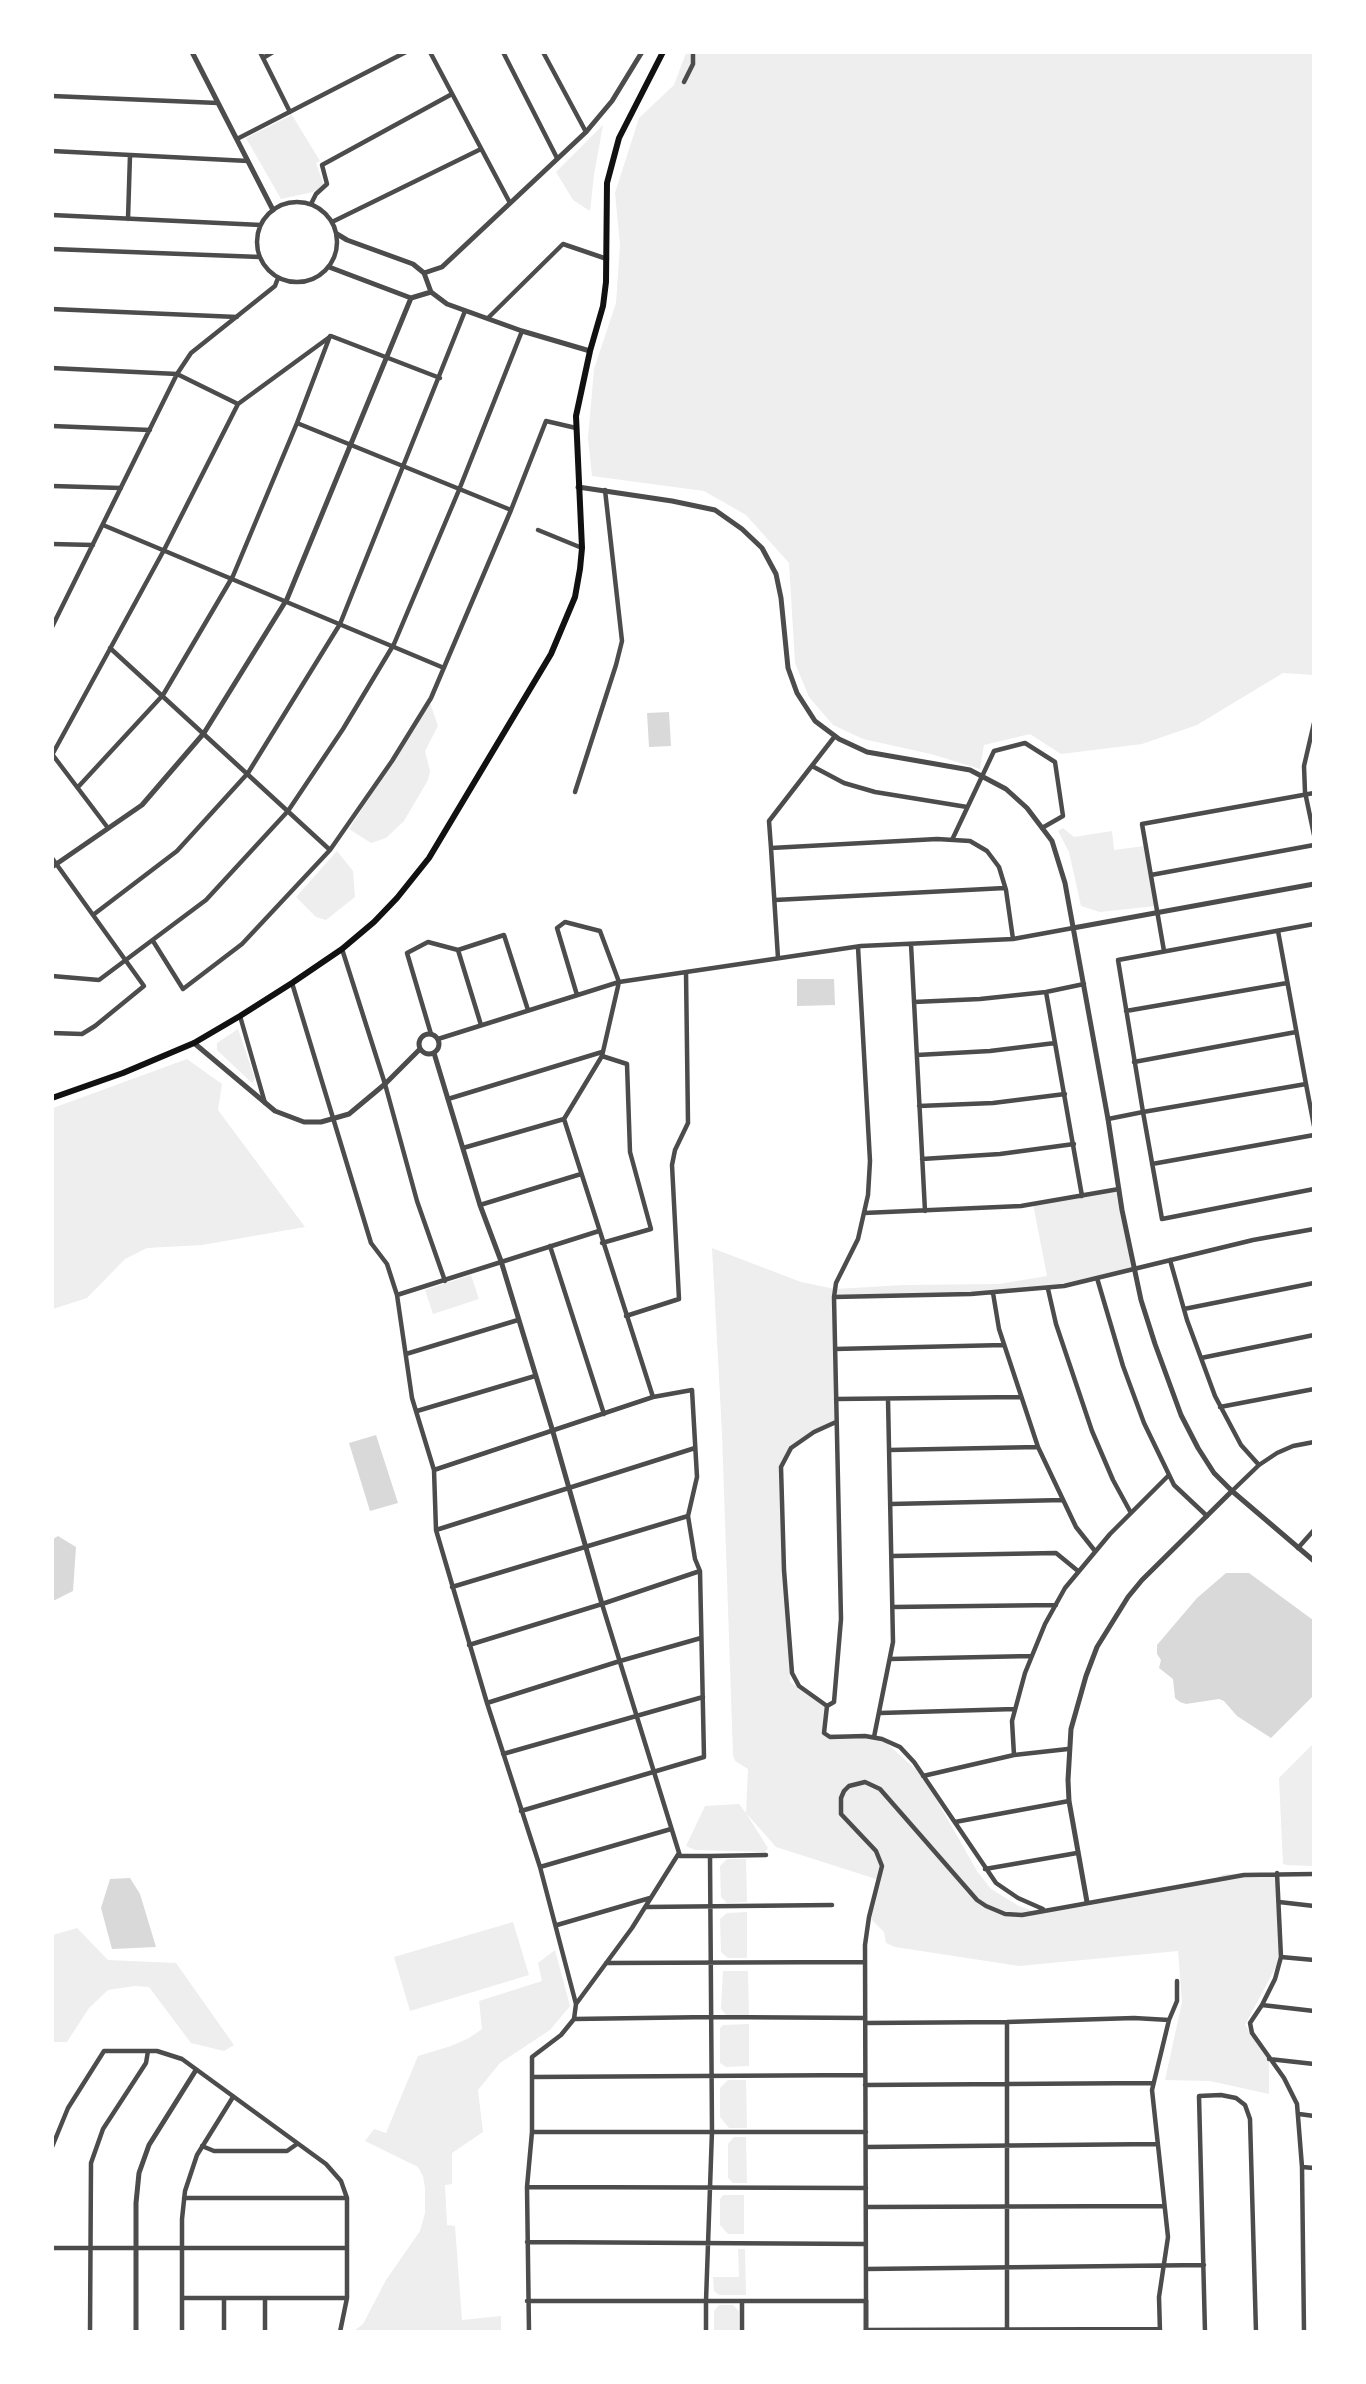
<!DOCTYPE html>
<html>
<head>
<meta charset="utf-8">
<style>
  body { margin:0 }
  #map { position:relative; width:1366px; height:2384px; overflow:hidden; background:#fff; font-family:"Source Sans 3",sans-serif }
  canvas { display:block }
  .frame { position:absolute; inset:0; border:54px solid #fff; pointer-events:none }
</style>
</head>
<body>
<div id="map">
<canvas width="1366" height="2384"></canvas>
<div class="frame"></div>
</div>
<script>
const c = document.querySelector('canvas').getContext('2d');
c.lineJoin = 'round';
function fillPath(path, color) { c.fillStyle = color; c.fill(path, 'evenodd'); }
const toPath = rows => new Path2D(rows.map(r => 'M' + r).join(''));
function stroke(path, color, width, dash) { c.strokeStyle = color; c.lineWidth = width; c.lineCap = dash ? 'butt' : 'round'; c.setLineDash(dash || []); c.stroke(path); }
const green = toPath([
  [686,53,1313,53,1313,675,1283,673,1197,725,1142,744,1061,754,1030,734,984,745,980,769,931,754,863,739,833,725,809,697,795,663,789,563,746,515,704,491,592,476,588,438,594,369,616,303,620,245,615,193,639,118,674,85],
  [292,115,320,161,316,163,324,185,313,192,281,199,246,138],
  [603,125,594,175,590,211,573,200,556,172],
  [430,703,438,726,425,751,430,771,428,780,404,821,386,838,371,843,349,829],
  [1063,828,1074,837,1112,831,1114,850,1145,846,1156,906,1100,912,1081,906,1069,852,1058,831],
  [337,851,353,871,355,897,326,920,316,917,296,897],
  [238,1029,255,1079,252,1083,217,1050,217,1043],
  [187,1059,222,1084,218,1110,305,1227,202,1245,147,1248,125,1259,87,1298,53,1309,53,1108],
  [1119,1189,1135,1269,1064,1286,993,1293,835,1297,836,1422,791,1448,781,1467,790,1682,827,1706,824,1733,882,1739,923,1776,977,1871,991,1889,1019,1906,1038,1913,1088,1906,1212,1880,1224,1874,1277,1873,1281,1957,1245,2025,1269,2059,1269,2094,1210,2081,1165,2080,1182,2002,1178,1951,1019,1966,895,1947,886,1943,884,1932,869,1917,879,1880,776,1847,746,1813,768,1848,765,1852,695,1850,686,1846,705,1806,739,1804,746,1813,748,1769,735,1761,733,1755,722,1433,712,1248,801,1282,835,1289,904,1285,999,1284,1047,1276,1033,1204],
  [471,1275,479,1299,433,1314,425,1290],
  [1313,1744,1313,1866,1287,1865,1283,1864,1279,1778],
  [727,1859,746,1859,747,1902,727,1903,721,1897,720,1866],
  [747,1912,747,1958,728,1958,721,1952,720,1919,727,1913],
  [513,1922,529,1975,410,2011,394,1957],
  [77,1928,108,1960,176,1963,234,2045,224,2051,191,2043,149,1987,135,1986,108,1990,89,2008,67,2042,53,2042,53,1935],
  [555,1950,570,2006,550,2030,500,2063,478,2090,483,2132,452,2153,452,2184,445,2185,447,2225,455,2226,462,2320,501,2316,501,2331,354,2331,363,2324,386,2280,420,2231,425,2213,425,2188,423,2176,418,2167,365,2141,374,2129,386,2133,418,2056,451,2046,469,2038,482,2029,479,2001,542,1981,538,1963],
  [723,1971,748,1971,749,2015,727,2016,721,2009],
  [749,2024,749,2066,726,2067,720,2063,720,2028,723,2025],
  [728,2080,746,2080,747,2128,729,2128,720,2117,720,2088],
  [734,2137,746,2137,747,2183,733,2183,728,2178,728,2144],
  [723,2195,744,2195,744,2234,728,2234,720,2225,720,2199],
  [738,2249,745,2249,746,2295,719,2295,714,2291,713,2277,739,2277],
  [719,2305,733,2305,739,2311,739,2331,714,2331,714,2311]
]);
const water = toPath([
  [669,712,671,746,649,747,647,713],
  [797,979,834,979,835,1005,797,1006],
  [376,1435,398,1503,370,1511,349,1443],
  [58,1536,76,1547,73,1591,53,1601,53,1539],
  [1226,1573,1249,1573,1313,1620,1313,1696,1271,1738,1237,1716,1224,1701,1219,1699,1186,1704,1180,1702,1175,1698,1173,1679,1159,1668,1161,1660,1157,1654,1157,1645,1197,1598],
  [130,1878,140,1894,156,1947,112,1949,101,1908,110,1879]
]);
const minor = toPath([
  [260,52,290,112],
  [430,52,510,203],
  [503,52,557,158],
  [543,52,586,132],
  [263,58,273,52],
  [684,82,693,64,693,52],
  [52,96,218,103],
  [237,139,406,52],
  [52,151,248,161],
  '257 242a40 40 0 1 1 80 0a40 40 0 1 1-80 0Z',
  [311,204,316,194,327,184,322,165,452,94],
  [52,215,261,225],
  [128,219,130,155],
  [332,222,481,149],
  [52,249,260,257],
  [52,309,237,317],
  [488,318,563,244,607,259],
  [52,368,177,374,238,404],
  [297,423,511,510],
  [52,426,150,430],
  [52,486,121,488],
  [103,525,444,668],
  [538,530,582,548],
  [52,544,93,545],
  [52,627,177,374,191,353,275,286,278,278],
  [110,648,330,850],
  [1314,723,1304,766,1305,792,1314,835],
  [52,754,108,828],
  [52,755,164,550,238,404,331,336,440,378],
  [812,766,844,783,875,792,967,807],
  [79,786,163,695,233,576,297,423,330,336],
  [575,792,616,665,622,641,605,490],
  [952,840,994,751,1025,743,1055,762,1063,816,1042,828],
  [771,848,769,821,835,736],
  [52,858,144,986,95,1026,82,1034,52,1033],
  [1151,875,1314,845],
  [775,900,1005,888],
  [93,915,177,851,248,773,340,624,465,311],
  [1314,924,1118,960,1143,1112,1306,1084,1314,1126],
  [1278,931,1306,1084],
  [153,941,183,989,242,944,330,850,392,761,431,698,511,510,546,421,576,428],
  [911,944,925,1211],
  [858,947,870,1161,868,1195,858,1239,836,1283,834,1297,841,1619,834,1702,827,1706,824,1733,830,1737,865,1736,882,1739,900,1747,914,1762,996,1883,1018,1898,1043,1909],
  [342,949,385,1084,417,1201,445,1281],
  [1164,951,1142,824,1314,793],
  [778,958,771,848,937,839,970,841,987,851,999,867,1006,890,1013,939],
  [52,976,99,980,206,900,288,811,343,729,394,644,459,490,522,331],
  [292,983,371,1243,387,1264,397,1295,412,1398,434,1470,436,1530,487,1703,540,1867,576,2004],
  [1046,992,1082,1196],
  [577,995,557,928,565,922,600,931,619,982,602,1056,564,1119,653,1397],
  [914,1002,980,999,1046,992,1084,984],
  [1126,1011,1287,983],
  [240,1016,265,1103],
  [481,1025,458,950,504,935,528,1010],
  [431,1034,407,953,428,942,458,950],
  [438,1039,619,982,861,946,1013,939,1073,928],
  [917,1055,990,1051,1055,1043],
  [602,1056,627,1064,630,1152,651,1229,602,1243],
  [1134,1062,1296,1032],
  [448,1099,602,1052],
  [919,1106,993,1103,1065,1094],
  [1108,1119,1143,1112,1162,1219,1314,1189],
  [463,1148,564,1119],
  [922,1159,1000,1154,1074,1144],
  [1152,1164,1314,1135],
  [480,1205,581,1174],
  [864,1213,1021,1206,1119,1189],
  [550,1246,604,1414],
  [1170,1260,1187,1320,1215,1396,1241,1445,1259,1465],
  [1097,1278,1123,1366,1144,1423,1174,1485,1207,1516],
  [1048,1289,1056,1324,1092,1431,1113,1480,1131,1513],
  [993,1293,999,1329,1038,1447,1076,1527,1095,1551],
  [397,1295,599,1231],
  [834,1297,971,1294,1064,1286,1253,1240,1314,1229],
  [1184,1309,1314,1283],
  [626,1316,679,1299,672,1165,675,1150,688,1123,686,972],
  [835,1349,1004,1345],
  [406,1354,518,1320],
  [1201,1358,1314,1335],
  [836,1399,1020,1397],
  [1220,1407,1314,1389],
  [417,1411,535,1376],
  [889,1450,1038,1447],
  [434,1470,653,1397,692,1390,697,1477,688,1516,695,1559,700,1571,704,1757,521,1811],
  [1232,1491,1259,1465,1277,1453,1293,1446,1314,1442],
  [891,1504,1063,1500],
  [436,1530,695,1448],
  [1298,1548,1314,1530],
  [892,1556,1056,1553,1078,1571],
  [452,1587,688,1516],
  [602,1604,680,1856,710,1856,712,2131,706,2301,866,2301,865,1945,869,1917,882,1866,876,1851,841,1814,841,1798,844,1791,849,1786,865,1782,880,1789,977,1900,986,1906,1005,1914,1022,1915,1244,1875,1314,1874],
  [893,1607,1056,1605],
  [469,1645,602,1604,700,1571],
  [890,1659,1032,1656],
  [487,1703,620,1661,701,1638],
  [827,1706,799,1686,792,1673,784,1570,781,1467,791,1448,814,1432,836,1422],
  [880,1713,1015,1709],
  [874,1737,893,1642,888,1399],
  [503,1754,703,1697],
  [1014,1755,1012,1721,1025,1673,1045,1624,1065,1588,1110,1534,1169,1475],
  [923,1776,1014,1755,1068,1749],
  [955,1822,1069,1801],
  [710,1856,766,1855],
  [540,1867,671,1829],
  [985,1869,1077,1853],
  [1277,1873,1281,1957,1275,1979,1262,2005,1314,2011],
  [1279,1902,1314,1906],
  [646,1907,832,1905],
  [557,1925,650,1898],
  [1281,1957,1314,1960],
  [606,1963,865,1962],
  [1262,2005,1250,2023,1252,2033,1284,2078,1297,2104,1302,2167,1314,2168],
  [574,2019,711,2017,865,2018],
  [1169,2020,1177,2001,1177,1981],
  [1007,2022,1007,2332],
  [866,2023,1007,2022,1134,2018,1169,2020,1152,2090,1168,2237,1159,2297,1160,2332],
  [1269,2059,1314,2064],
  [532,2077,865,2075],
  [865,2085,1152,2083],
  [1299,2114,1314,2116],
  [532,2132,866,2132],
  [202,2146,214,2151,287,2151,297,2144],
  [52,2147,68,2108,104,2051,157,2051,182,2059,326,2164,341,2181,347,2198,347,2298,340,2332],
  [866,2147,1157,2144],
  [1302,2167,1304,2332],
  [527,2187,866,2188],
  [184,2198,347,2198],
  [866,2207,1164,2206],
  [527,2242,866,2244],
  [52,2248,347,2248],
  [866,2269,1204,2265],
  [182,2298,347,2298],
  [527,2301,706,2301,706,2332],
  [742,2301,742,2332],
  [866,2330,1160,2329],
  [90,2332,91,2163,103,2129,146,2063,148,2051],
  [182,2332,182,2219,185,2191,197,2155,233,2097],
  [224,2332,224,2298],
  [265,2332,265,2298],
  [529,2332,527,2187,532,2132,532,2057,561,2035,574,2019,576,2004,632,1928,679,1853],
  [1205,2332,1199,2096,1221,2095,1236,2098,1245,2105,1250,2119,1256,2332]
]);
const tertiary = toPath([
  [192,52,273,210],
  [337,234,347,240,413,264,424,273,431,292,447,304,522,331,590,351],
  [329,267,411,298,431,292],
  [424,273,442,267,586,132,612,101,642,52],
  [578,487,672,501,715,510,742,529,762,548,776,574,781,598,788,668,797,693,815,721,839,739,867,752,970,770,1006,789,1027,808,1052,841,1065,883,1108,1119,1122,1210,1141,1300,1155,1344,1181,1415,1198,1448,1214,1473,1232,1491,1314,1561],
  [52,867,142,805,204,733,287,599,411,298],
  [1073,928,1314,884],
  '419 1044a10 10 0 1 1 20 0a10 10 0 1 1-20 0Z',
  [194,1043,275,1111,304,1122,321,1122,349,1114,385,1084,420,1049],
  [434,1053,480,1205,501,1261,553,1432,602,1604],
  [1087,1902,1069,1801,1068,1780,1071,1729,1086,1676,1097,1647,1128,1597,1142,1580,1232,1491],
  [866,2301,866,2332],
  [136,2332,136,2203,139,2173,149,2145,196,2070]
]);
const primary = toPath([
  [52,1098,123,1073,194,1043,240,1016,292,983,342,949,374,922,397,898,429,858,551,654,575,597,580,569,582,548,576,416,590,351,603,306,606,282,607,183,619,138,663,52]
]);
fillPath(green, '#eee');
fillPath(water, '#d9d9d9');
stroke(minor, '#4c4c4c', 4.5);
stroke(tertiary, '#4c4c4c', 5);
stroke(primary, '#111', 6);
</script>
</body>
</html>
